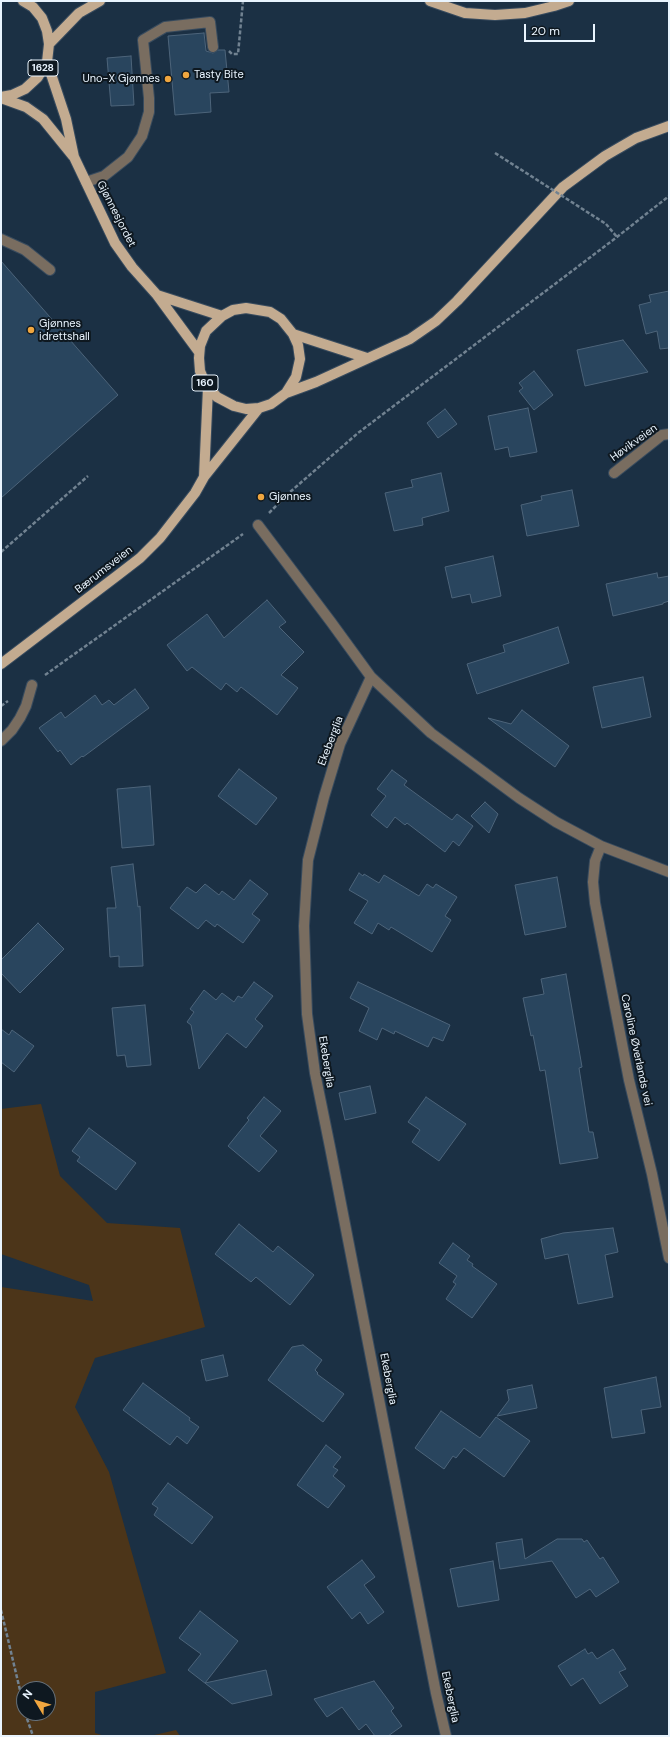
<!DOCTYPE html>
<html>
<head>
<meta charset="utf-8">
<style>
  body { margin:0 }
  #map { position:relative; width:670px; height:1737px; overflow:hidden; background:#1b3044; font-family:"DM Sans",sans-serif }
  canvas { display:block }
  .frame { position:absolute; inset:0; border:2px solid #e9f4fe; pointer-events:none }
  .north { position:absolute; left:16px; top:1681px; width:40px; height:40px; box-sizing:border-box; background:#0e1820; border:1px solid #667079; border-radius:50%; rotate:308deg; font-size:11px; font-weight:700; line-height:16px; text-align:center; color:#e9f4fe }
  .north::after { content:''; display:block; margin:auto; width:14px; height:18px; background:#f0a63f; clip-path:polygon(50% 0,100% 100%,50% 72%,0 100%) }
  .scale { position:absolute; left:524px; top:24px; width:71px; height:18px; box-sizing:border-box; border:2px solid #e9f4fe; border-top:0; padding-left:5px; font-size:12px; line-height:14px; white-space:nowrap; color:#e9f4fe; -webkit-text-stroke:3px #0e1820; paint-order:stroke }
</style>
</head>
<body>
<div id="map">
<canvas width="670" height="1737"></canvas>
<div class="frame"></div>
<div class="north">N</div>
<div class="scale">20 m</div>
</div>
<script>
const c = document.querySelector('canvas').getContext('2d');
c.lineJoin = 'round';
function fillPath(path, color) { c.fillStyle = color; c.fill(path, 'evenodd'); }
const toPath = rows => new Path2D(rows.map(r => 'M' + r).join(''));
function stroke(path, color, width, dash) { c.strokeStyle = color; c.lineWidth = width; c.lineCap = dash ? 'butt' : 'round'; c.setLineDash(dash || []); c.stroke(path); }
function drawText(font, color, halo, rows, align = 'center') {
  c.font = font + ' "DM Sans",sans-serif'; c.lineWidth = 4; c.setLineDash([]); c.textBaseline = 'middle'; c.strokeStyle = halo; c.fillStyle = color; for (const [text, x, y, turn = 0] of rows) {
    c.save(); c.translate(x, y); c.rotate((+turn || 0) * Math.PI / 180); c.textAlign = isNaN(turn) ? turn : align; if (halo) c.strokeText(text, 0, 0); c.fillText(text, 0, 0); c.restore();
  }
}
const green = toPath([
  [41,1104,60,1176,107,1223,180,1228,205,1327,95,1358,75,1407,109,1472,166,1673,95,1692,95,1733,105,1736,1,1736,1,1287,93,1301,89,1285,1,1254,1,1109],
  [24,1689,48,1689,48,1713,24,1713],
  [176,1730,180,1736,150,1736]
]);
const building = toPath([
  [204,33,206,51,213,53,218,50,225,50,229,92,210,93,211,112,175,115,168,36,204,33],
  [131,56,134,105,111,106,107,58,131,56],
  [1,261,118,395,1,498,1,261],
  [669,291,669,348,660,349,657,331,646,334,639,305,651,302,649,295,669,291],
  [623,340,648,372,585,386,577,350,623,340],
  [534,371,553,395,534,410,519,391,523,388,519,383,534,371],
  [528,408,537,452,510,457,508,447,495,450,488,416,528,408],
  [445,409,457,424,438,438,427,423,445,409],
  [441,473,449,511,422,518,423,525,394,531,385,493,413,487,411,480,441,473],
  [572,490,579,526,527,536,521,505,542,500,541,496,572,490],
  [493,556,501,596,472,603,470,594,452,598,445,567,493,556],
  [657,573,658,578,669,576,669,601,663,603,663,604,613,616,606,584,657,573],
  [267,600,286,622,279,627,304,652,281,675,298,688,277,715,241,687,237,692,226,683,221,690,192,667,187,671,167,645,207,614,224,638,267,600],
  [558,627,569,663,477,694,467,664,505,652,503,645,558,627],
  [643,677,651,717,602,728,593,687,643,677],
  [135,689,149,708,83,757,82,756,71,765,60,750,58,752,39,728,61,712,65,718,95,695,102,705,109,700,114,705,135,689],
  [522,710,569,746,555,767,488,718,511,724,522,710],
  [239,769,277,798,256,825,218,796,239,769],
  [392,770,407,781,404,785,452,820,457,814,473,826,459,846,453,841,445,852,407,823,405,825,395,817,387,828,371,815,386,796,377,789,392,770],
  [150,786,154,845,122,848,117,789,150,786],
  [485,802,498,814,489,833,471,816,485,802],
  [133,864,138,907,140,906,143,966,119,967,119,956,110,957,107,908,116,908,111,867,133,864],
  [359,873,363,876,364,874,379,883,384,875,419,896,427,884,433,888,436,884,457,897,445,916,451,920,432,952,391,927,389,930,378,923,372,934,354,923,368,901,349,890,359,873],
  [557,877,566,927,525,935,515,885,557,877],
  [250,880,268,894,252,914,260,920,243,943,217,924,215,927,206,920,198,929,170,908,187,887,196,893,205,884,219,895,222,891,234,900,250,880],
  [38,923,64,949,20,993,1,973,1,960,38,923],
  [566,974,582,1067,579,1068,589,1132,593,1132,598,1158,560,1164,545,1070,540,1071,533,1035,531,1036,523,998,544,994,541,979,566,974],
  [254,982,273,996,255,1019,263,1026,246,1048,227,1033,199,1069,191,1025,187,1022,194,1012,190,1009,204,990,216,1000,222,993,234,1002,238,996,242,998,254,982],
  [358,982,450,1025,443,1041,433,1037,428,1047,395,1031,394,1034,382,1028,377,1040,359,1031,369,1008,350,998,358,982],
  [145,1005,151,1065,127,1067,125,1055,117,1056,112,1008,145,1005],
  [1,1029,9,1035,12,1030,34,1046,14,1072,1,1062,1,1029],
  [370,1086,376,1113,345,1120,339,1093,370,1086],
  [264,1097,281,1111,260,1136,277,1151,259,1172,228,1146,249,1120,247,1118,264,1097],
  [426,1097,466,1124,439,1161,412,1142,420,1130,408,1122,426,1097],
  [89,1128,136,1163,116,1190,77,1161,80,1157,72,1151,89,1128],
  [239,1224,273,1252,278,1246,314,1275,290,1305,256,1277,251,1282,215,1254,239,1224],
  [613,1228,618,1252,605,1255,613,1297,578,1304,568,1254,545,1259,541,1239,563,1233,613,1228],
  [453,1243,470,1256,467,1260,473,1264,472,1266,497,1284,472,1318,446,1299,456,1284,453,1282,457,1276,439,1263,453,1243],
  [303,1345,322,1360,315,1370,318,1373,317,1374,344,1394,323,1422,268,1380,292,1347,303,1345],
  [223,1355,228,1376,206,1381,201,1360,223,1355],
  [656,1377,661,1407,641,1410,645,1433,612,1438,604,1388,656,1377],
  [143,1383,190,1418,189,1420,199,1427,187,1444,177,1436,170,1445,123,1410,143,1383],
  [532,1385,537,1408,497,1416,509,1400,507,1390,532,1385],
  [441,1411,480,1438,496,1417,530,1441,504,1477,464,1448,456,1458,453,1456,444,1469,415,1448,441,1411],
  [326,1445,341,1457,333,1467,338,1470,333,1476,345,1486,328,1508,297,1485,326,1445],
  [168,1483,213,1517,192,1544,154,1515,158,1508,152,1504,168,1483],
  [522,1539,525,1559,557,1539,582,1539,584,1542,587,1540,600,1559,603,1557,619,1582,596,1597,590,1589,576,1598,552,1561,500,1569,496,1543,522,1539],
  [362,1560,375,1577,364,1585,384,1612,368,1624,360,1612,352,1619,327,1587,362,1560],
  [493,1561,499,1600,458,1607,450,1569,493,1561],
  [200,1611,238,1641,205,1683,266,1670,272,1695,232,1704,188,1670,201,1654,179,1638,200,1611],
  [585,1649,588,1654,592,1652,597,1659,613,1649,626,1669,619,1672,628,1686,600,1704,583,1678,571,1686,558,1666,585,1649],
  [374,1681,394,1708,391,1711,402,1726,388,1736,375,1736,366,1724,359,1730,342,1707,327,1717,314,1699,374,1681]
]);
const path = toPath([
  [229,51,232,54,238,54,243,1],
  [606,224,617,237],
  [269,513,290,492,358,433,617,237,669,196],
  [1,552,88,476],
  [45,675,243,534],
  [1,706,8,701],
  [1,1610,24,1707],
  [25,1713,33,1736]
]);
const minor = toPath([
  [86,182,104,176,128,157,142,136,149,112,149,98,143,40,165,27,210,22,213,47],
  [1,239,25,250,50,270],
  [614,473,662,435,669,434],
  [258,525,331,622,371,677],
  [1,741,12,730,20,718,26,706,32,685],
  [601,846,595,861,593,882,595,903,629,1080,652,1174,669,1258],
  [446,1736,436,1693,330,1147,315,1073,307,1014,304,926,308,860,324,797,340,744,371,677,431,733,519,798,556,822,601,846,669,872]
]);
const major = toPath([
  [430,1,465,13,495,15,525,13,554,6,569,1],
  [49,44,79,13,100,1],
  [47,62,66,119,74,157,115,243,132,267,157,295,199,352],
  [1,97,12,95,25,89,38,77,47,62,49,44,47,31,42,18,33,7,23,1],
  [1,98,26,107,43,119,73,156],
  [157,295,222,316],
  [293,334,298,345,300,359,296,377,286,393,271,404,259,408,246,409,234,406,217,397,205,383,200,371,199,358,200,346,206,331,222,316,233,310,246,308,270,312,281,319,293,334,367,358],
  [286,393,316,382,410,339,436,321,457,301,563,187,605,156,636,138,669,126],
  [204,477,208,388],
  [1,664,118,575,140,558,160,538,195,493,204,477,259,408]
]);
const pathBridge = toPath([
  [495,153,606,224]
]);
const markers = [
  [186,75,4,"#f0a63f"],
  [168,79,4,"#f0a63f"],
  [31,330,4,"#f0a63f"],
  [261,497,4,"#f0a63f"]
];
const shields = [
  [43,68,30],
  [205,383,26]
];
const shieldNames = [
  ["1628",43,68],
  ["160",205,383]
];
const poiNames = [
  ["Tasty Bite",194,75],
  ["Uno-X Gjønnes",160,79,"right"],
  ["Gjønnes",39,324],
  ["idrettshall",39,337],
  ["Gjønnes",269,497]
];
const streetNames = [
  ["Gjønnesjordet",116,214,63],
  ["Høvikveien",634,443,-36],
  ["Bærumsveien",104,570,-38],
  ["Ekeberglia",331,741,-69],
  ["Caroline Øverlands vei",636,1050,78],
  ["Ekeberglia",326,1062,81],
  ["Ekeberglia",388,1379,79],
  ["Ekeberglia",450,1697,78]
];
fillPath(green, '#4c3519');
fillPath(building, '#29455e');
stroke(building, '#4d647a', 1);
stroke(minor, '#384b5e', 12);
stroke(major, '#384b5e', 12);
stroke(path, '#718291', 2.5, [4, 2]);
stroke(minor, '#796d60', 10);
stroke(major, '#c3ab90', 10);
stroke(pathBridge, '#718291', 2.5, [4, 2]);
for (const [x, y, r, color] of markers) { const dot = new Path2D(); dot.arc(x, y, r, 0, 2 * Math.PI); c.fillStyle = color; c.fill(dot); stroke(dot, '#0e1820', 1.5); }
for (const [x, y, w] of shields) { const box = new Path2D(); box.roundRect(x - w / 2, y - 8, w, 16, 3); c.fillStyle = '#0e1820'; c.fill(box); stroke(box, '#e9f4fe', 1); }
drawText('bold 10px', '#e9f4fe', null, shieldNames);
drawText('11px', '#e9f4fe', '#0e1820', poiNames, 'left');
drawText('11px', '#e9f4fe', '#0e1820', streetNames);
</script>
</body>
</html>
